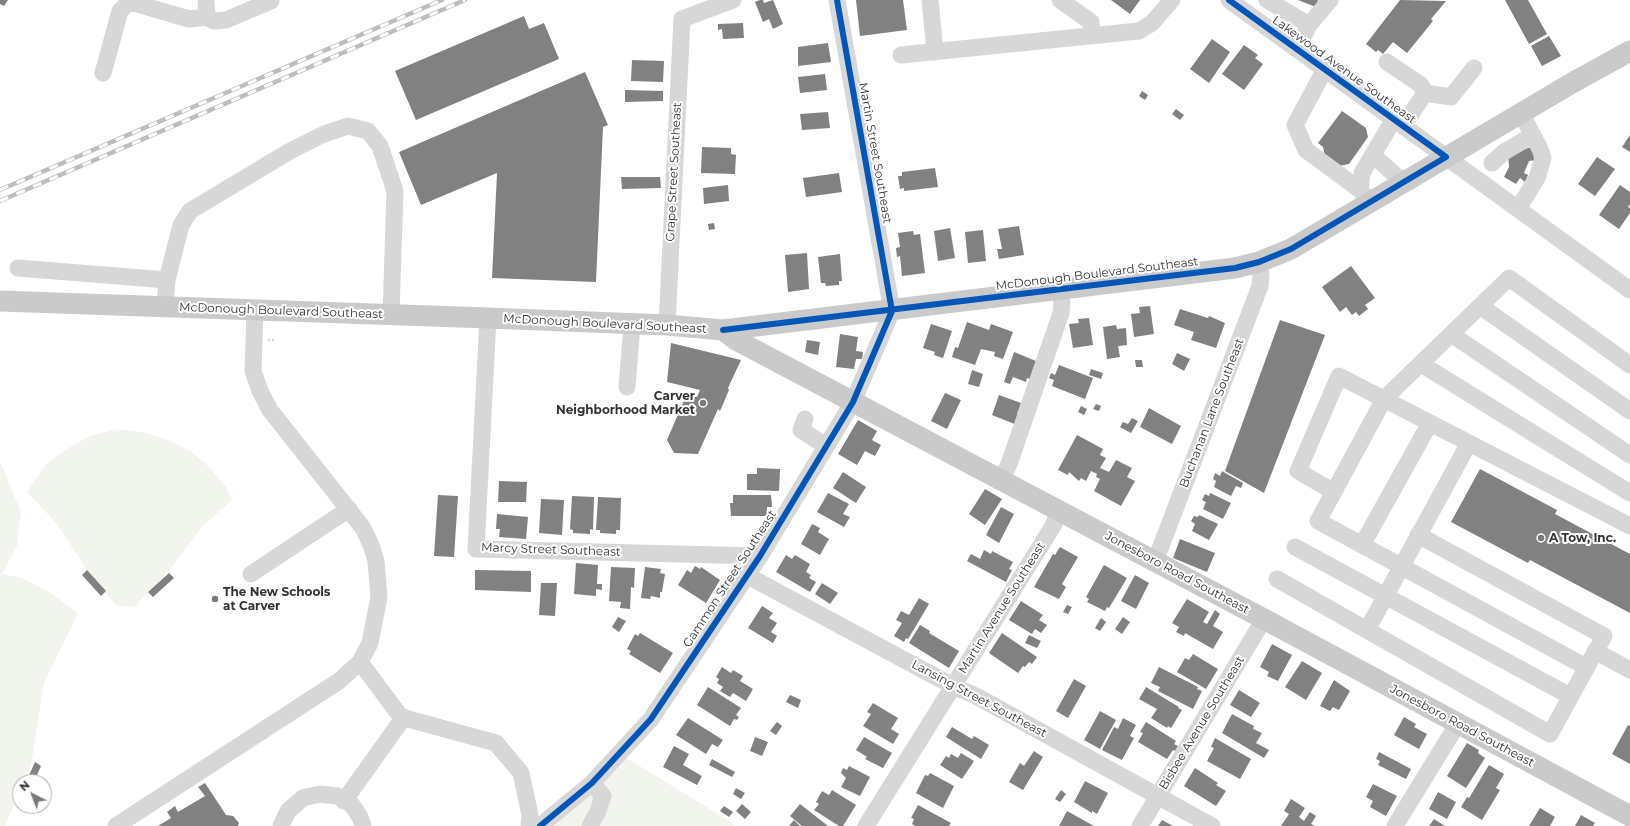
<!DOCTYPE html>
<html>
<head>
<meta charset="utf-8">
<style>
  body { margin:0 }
  #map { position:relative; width:1630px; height:826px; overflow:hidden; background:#fff; font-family:Montserrat,sans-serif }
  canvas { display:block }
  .north { position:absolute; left:12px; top:774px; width:40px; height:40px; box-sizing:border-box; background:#fff; border:1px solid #adadad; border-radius:50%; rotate:318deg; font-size:11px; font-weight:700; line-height:16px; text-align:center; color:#333 }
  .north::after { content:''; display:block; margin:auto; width:14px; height:18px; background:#7a7a7a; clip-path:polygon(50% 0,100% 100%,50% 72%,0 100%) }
</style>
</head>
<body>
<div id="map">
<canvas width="1630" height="826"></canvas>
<div class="north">N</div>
</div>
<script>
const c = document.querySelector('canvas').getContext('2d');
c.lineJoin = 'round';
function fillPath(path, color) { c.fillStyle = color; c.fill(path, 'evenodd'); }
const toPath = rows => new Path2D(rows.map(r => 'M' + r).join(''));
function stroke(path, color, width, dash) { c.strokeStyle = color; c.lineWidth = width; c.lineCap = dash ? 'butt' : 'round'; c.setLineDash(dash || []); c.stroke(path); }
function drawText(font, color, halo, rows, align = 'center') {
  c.font = font + ' Montserrat,sans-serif'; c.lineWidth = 4; c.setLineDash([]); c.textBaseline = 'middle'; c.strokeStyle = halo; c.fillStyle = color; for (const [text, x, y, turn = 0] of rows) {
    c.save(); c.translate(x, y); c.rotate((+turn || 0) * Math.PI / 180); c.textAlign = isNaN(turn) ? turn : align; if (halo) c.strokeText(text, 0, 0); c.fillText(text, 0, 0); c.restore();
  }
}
const green = toPath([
  [115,429,142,432,169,440,192,452,210,468,226,487,232,500,202,527,167,573,134,607,117,606,87,570,57,524,27,492,46,464,70,447,90,436],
  [0,461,21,512,17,546,2,574,22,578,49,592,78,613,44,683,31,765,24,782,20,782,20,790,5,826,0,826],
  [625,757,731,822,734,826,550,826]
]);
const building = toPath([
  [0,0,8,0,4,6,0,4],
  [760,0,763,0,764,3,773,0,783,24,773,29,769,19,763,22,755,2],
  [856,0,903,0,907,30,860,36],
  [1111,0,1140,0,1130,14],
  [1298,0,1318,0,1316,7],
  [1400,0,1446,1,1431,19,1433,21,1407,53,1393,42,1383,54,1378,50,1376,52,1366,44],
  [1505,0,1528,0,1547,34,1529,44],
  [524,16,529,29,544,23,559,59,416,120,395,71],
  [743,23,744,38,723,39,722,29,718,30,718,24],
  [1549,36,1561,56,1542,66,1531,46],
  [1212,39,1230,52,1209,83,1190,69],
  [828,43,831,62,798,66,798,47],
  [1244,45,1258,55,1255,58,1263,64,1244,90,1222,74],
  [632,60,664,61,663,82,631,81],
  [585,72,608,125,603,127,596,282,492,278,497,173,421,205,399,152],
  [825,74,827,90,800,93,798,77],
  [625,90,663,91,663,101,625,102],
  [1142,91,1148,95,1145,100,1139,96],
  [1176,109,1184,115,1180,120,1172,114],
  [1342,111,1366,128,1368,137,1349,164,1339,166,1325,156,1323,147,1318,143],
  [828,112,830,128,802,130,800,114],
  [1630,135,1630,152,1622,147],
  [702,147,731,148,731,154,736,155,735,174,701,173],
  [1531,147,1536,160,1529,161,1524,173,1528,175,1525,182,1520,178,1516,184,1504,177,1509,167,1508,155],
  [1597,157,1615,169,1595,196,1578,184],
  [935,168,938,187,904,191,904,188,900,189,898,176,902,176,902,172],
  [839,173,842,192,806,197,803,178],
  [621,177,660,177,661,188,622,189],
  [728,185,729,201,704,204,703,188],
  [1620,185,1630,192,1630,204,1628,207,1630,208,1630,213,1619,229,1599,215],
  [714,223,715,229,709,230,708,224],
  [1019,226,1024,255,999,259,997,249,1002,249,998,229],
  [950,228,955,258,938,261,934,231],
  [983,230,986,261,968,263,965,232],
  [913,231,914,235,920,234,925,273,902,276,900,256,897,257,896,248,900,247,898,233],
  [807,253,809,289,788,292,785,255],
  [840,254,842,281,839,281,839,285,826,286,825,283,821,283,818,257],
  [1351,266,1375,298,1365,305,1368,309,1359,316,1356,312,1352,315,1346,307,1340,312,1322,287],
  [1150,306,1154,334,1134,337,1131,314,1140,313,1139,307],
  [1180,309,1208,318,1209,316,1225,323,1216,348,1191,340,1194,332,1174,325],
  [1089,318,1093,345,1073,348,1069,324,1079,323,1078,319],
  [1280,320,1325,335,1264,493,1225,471],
  [967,322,989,330,991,324,1013,332,1003,359,994,356,995,352,981,349,975,365,952,357,955,347,958,348],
  [931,324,952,331,943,358,934,355,935,352,923,348],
  [1116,325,1117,329,1126,328,1127,345,1118,346,1120,357,1107,359,1103,327],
  [840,334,858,337,856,351,863,352,862,359,856,359,854,369,836,367],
  [807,340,820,342,818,355,805,352],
  [671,343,741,360,728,388,729,390,720,411,718,409,698,454,674,453,667,440,686,396,697,397,700,390,667,382],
  [1014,352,1036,361,1030,379,1027,378,1026,382,1013,377,1010,384,1004,382],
  [1177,353,1190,359,1184,371,1172,364],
  [1135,360,1142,360,1143,367,1136,367],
  [1059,365,1093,378,1085,399,1052,386,1054,380,1049,378,1051,373,1055,375],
  [1091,369,1103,373,1101,379,1089,375],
  [972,370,983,374,979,387,968,384],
  [945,393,961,400,947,429,931,421],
  [999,395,1021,403,1017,414,1021,415,1017,425,992,415],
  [1096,404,1101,406,1099,411,1093,409],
  [1081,406,1087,409,1084,415,1078,412],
  [1149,408,1181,426,1172,444,1140,427],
  [1132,418,1138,421,1131,433,1120,427,1123,422,1128,424],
  [858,420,877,431,872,440,881,445,875,456,865,451,857,465,838,454],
  [1077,435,1103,449,1100,455,1106,458,1100,468,1109,472,1116,460,1132,468,1127,477,1135,481,1121,506,1094,491,1100,479,1096,477,1097,474,1091,471,1086,481,1081,478,1079,481,1069,472,1068,475,1058,470],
  [757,468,780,469,779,491,747,490,747,474,757,474],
  [1480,469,1557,510,1555,514,1630,554,1630,613,1530,560,1528,563,1451,522],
  [1222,471,1243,483,1241,488,1236,486,1231,496,1214,487,1216,481,1213,479,1215,473,1220,476],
  [843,472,866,487,856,503,833,488],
  [499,481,527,482,526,502,498,502],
  [985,489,1002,499,985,525,969,514],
  [828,493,849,504,843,514,850,517,844,527,817,512],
  [1210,493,1231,503,1223,519,1203,509,1206,502,1202,500,1205,494,1209,496],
  [438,495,458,496,454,557,434,556],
  [733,495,771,495,772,507,767,507,767,516,731,516,730,503,733,503],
  [572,496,594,497,593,530,590,529,590,534,573,533,573,530,570,529],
  [598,497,621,498,620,530,616,530,616,534,600,533,600,530,596,530],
  [541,499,564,500,562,535,539,533],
  [1001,507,1014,514,999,543,986,535],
  [497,514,528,517,526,539,499,537,500,529,496,529],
  [1199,515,1218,524,1209,540,1192,531,1195,524,1191,521,1194,516,1198,517],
  [812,524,820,528,818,532,829,539,820,555,801,544],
  [1180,539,1215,553,1207,572,1173,558],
  [1060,547,1078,557,1062,584,1066,587,1059,599,1034,587,1053,554,1055,555],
  [984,550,991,554,992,551,1013,562,1009,569,1012,570,1006,582,967,561,971,554,980,559],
  [786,555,792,559,795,555,810,564,806,572,811,575,809,578,816,582,810,592,776,572],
  [576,563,598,565,597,584,602,584,602,590,596,589,596,596,574,594],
  [1104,565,1127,578,1109,608,1107,607,1105,611,1087,602,1089,599,1086,597],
  [695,566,700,569,701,567,720,580,706,603,678,585,687,570,691,573],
  [611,567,635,568,634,588,631,587,630,609,620,608,621,602,609,601],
  [645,567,661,569,660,573,665,574,662,592,660,592,660,598,651,596,650,599,641,598],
  [87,570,106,591,101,596,82,575],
  [475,570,531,571,531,592,475,590],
  [169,573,174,578,153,597,148,592],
  [1135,575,1149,583,1136,609,1121,601],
  [541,583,557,583,555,616,539,615],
  [822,583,838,593,830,604,815,594],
  [919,598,929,604,908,639,906,638,904,642,894,636,902,623,896,620,901,611,909,615],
  [1187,599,1209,612,1203,622,1207,624,1215,610,1220,614,1213,626,1223,632,1213,649,1185,633,1184,636,1176,632,1179,627,1172,623],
  [1021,601,1043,615,1039,620,1047,625,1041,633,1035,629,1032,634,1009,620],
  [1067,605,1072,607,1068,614,1063,612],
  [762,606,773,613,769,618,777,623,771,632,777,636,773,643,748,628],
  [618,617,626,621,619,632,612,627],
  [1123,617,1130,622,1122,634,1115,629],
  [1101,618,1106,622,1100,631,1095,628],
  [920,625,930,631,929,633,959,651,949,668,909,643],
  [640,633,673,653,660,673,629,654,631,651,627,649,635,634,638,636],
  [1002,633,1037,657,1032,664,1029,662,1025,667,1023,666,1018,673,989,653],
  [1029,635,1041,641,1037,648,1025,643],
  [1272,644,1292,655,1278,681,1267,676,1269,672,1260,667],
  [1193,654,1218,669,1206,689,1177,672,1185,658,1189,660],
  [1302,661,1322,673,1306,700,1285,687],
  [722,667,731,673,733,670,743,676,740,681,753,689,746,701,733,693,730,697,720,691,723,687,717,683,719,679,716,677],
  [1159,667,1198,687,1197,689,1202,691,1193,709,1158,691,1160,687,1151,683],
  [1074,679,1086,686,1068,718,1056,711],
  [1334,680,1350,691,1339,710,1333,707,1330,711,1320,706],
  [708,687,741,708,736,715,739,717,737,720,734,719,730,726,697,705],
  [1146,687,1179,707,1178,708,1182,710,1171,728,1168,726,1167,728,1151,718,1157,709,1139,699],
  [1239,690,1260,703,1251,717,1230,705],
  [790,695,801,700,798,708,786,702],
  [873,703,898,718,891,729,899,734,893,744,863,726,871,714,867,712],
  [1100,711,1116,720,1100,749,1084,740],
  [1232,714,1254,726,1253,729,1262,733,1256,743,1269,750,1264,758,1222,733],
  [1404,717,1416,724,1414,727,1427,734,1419,749,1394,735],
  [688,718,723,740,718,747,712,744,706,754,676,735],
  [1123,718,1136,725,1130,736,1134,738,1122,760,1102,750,1114,727,1118,729],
  [777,722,782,726,776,735,770,731],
  [1146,722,1176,741,1174,744,1178,746,1175,751,1173,750,1167,759,1138,742,1143,733,1140,732],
  [1628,725,1630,726,1630,764,1612,754],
  [952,727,972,739,974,736,989,745,981,759,946,737],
  [755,737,768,742,762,756,750,751],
  [864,737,892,753,883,768,865,759,867,757,856,750],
  [1215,738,1251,759,1240,779,1207,761,1214,748,1211,747],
  [1467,743,1479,750,1478,753,1485,758,1466,788,1447,776],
  [674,746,689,754,683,765,702,776,697,785,663,767],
  [1034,751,1043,757,1023,790,1009,782,1020,763,1024,766],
  [1379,752,1411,769,1406,779,1378,765,1380,761,1376,759],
  [961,753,974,761,962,779,940,765,946,756,949,758,951,754,958,758],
  [712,759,735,772,732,777,709,765],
  [35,762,41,766,34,782,26,782],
  [1489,765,1504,774,1496,788,1500,790,1482,820,1461,807,1467,797,1469,798],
  [849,766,870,777,860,796,841,787,846,778,841,773,843,768,847,770],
  [1195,768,1218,783,1216,785,1226,791,1216,806,1184,786],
  [930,773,954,786,943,808,916,793,925,775,928,776],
  [1085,781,1108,793,1097,814,1092,811,1092,813,1074,802],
  [205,783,226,815,233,816,239,823,238,826,158,826,171,818,167,812,175,806,178,812,205,796,198,787],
  [1373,784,1397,796,1386,816,1370,807,1373,801,1366,797],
  [736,788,745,793,741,799,733,794],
  [832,790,856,805,843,826,839,826,814,810,819,804,816,802,822,791,829,795],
  [1061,790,1066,794,1060,802,1055,799],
  [1438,792,1456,802,1447,819,1429,809],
  [1291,799,1305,808,1299,817,1304,821,1310,812,1316,816,1311,824,1315,826,1281,826,1289,814,1284,811],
  [742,804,751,812,745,819,736,811],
  [800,804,828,826,802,826,790,816],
  [918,805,951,823,949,826,915,826,912,824,914,819,911,818],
  [724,806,733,812,729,817,720,811],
  [1540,808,1555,817,1550,826,1529,826],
  [1067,811,1094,826,1059,826],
  [1581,815,1595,823,1593,826,1575,826],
  [1434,819,1445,826,1429,826],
  [794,820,800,826,789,826],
  [1162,820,1173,826,1158,826]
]);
const path = toPath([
  [268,340,276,340]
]);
const minor = toPath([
  [206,0,207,17,214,21,226,20,271,1],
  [930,0,935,52],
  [1060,0,1091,22,1092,35],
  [1229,0,1630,290],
  [1267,0,1309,25],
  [1297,49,1309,25,1330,0],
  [901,55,1139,31,1152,23,1172,0],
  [1387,62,1421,85,1425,93],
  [1325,69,1295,125,1306,150,1360,190],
  [103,73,120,11,127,4,134,3,189,19,207,17],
  [1403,126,1425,93,1451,97,1474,68],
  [1373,155,1403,182],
  [1492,163,1504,152,1533,135],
  [1366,197,1360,190,1362,173,1394,119],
  [1518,209,1537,178,1543,158,1540,149,1521,113],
  [18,268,167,280],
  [1480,306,1630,411],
  [165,307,167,280,181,225,190,211,290,151,324,134,348,126,368,131,380,146,395,191,391,315],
  [488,318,476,549,760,556],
  [667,325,682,19,733,0],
  [1451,334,1630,455],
  [1421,364,1630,493],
  [627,387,632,325],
  [805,419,801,430,826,446],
  [1001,480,1009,464,1061,313,1062,302,1059,290],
  [1334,492,1298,471,1339,376,1630,526],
  [1362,545,1430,423],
  [1295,547,1570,696],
  [1155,562,1260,286,1261,275,1259,262],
  [251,574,349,509],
  [746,575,953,686,976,696,1212,826],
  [1277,579,1550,734,1604,636,1418,535],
  [1367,630,1469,443],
  [1595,651,1630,670],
  [360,662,401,717,496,743,521,773,530,815,529,826],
  [1586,667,1318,521,1384,399,1509,278,1630,365],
  [344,801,404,717],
  [116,826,339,681,360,662,370,643,379,597,376,561,371,545,363,528,270,410,260,391,253,371,255,311],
  [281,826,288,811,303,798,320,794,338,796,352,805,360,817,363,826],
  [540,826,592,783,651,719,760,556,853,402,892,311,837,0],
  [590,826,598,811,603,796,592,783],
  [866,826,1053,526,1059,511],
  [1140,826,1264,619],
  [1395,826,1458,723]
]);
const major = toPath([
  [0,301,488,318,667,325,723,330,1235,268,1259,262,1291,249,1572,83,1630,51],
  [723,330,736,340,1264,619,1630,816]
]);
const rail = toPath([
  [0,190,442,0],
  [0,201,465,0]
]);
const cycleway = toPath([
  [723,330,1235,268,1259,262,1291,249,1446,157,1229,0],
  [540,826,592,783,651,719,760,556,853,402,892,311,837,0]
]);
const markers = [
  [703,403,4,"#7a7a7a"],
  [1541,538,4,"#7a7a7a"],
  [215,599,4,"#7a7a7a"]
];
const streetNames = [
  ["Lakewood Avenue Southeast",1344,70,36],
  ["Martin Street Southeast",875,153,80],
  ["Grape Street Southeast",674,172,-87],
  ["McDonough Boulevard Southeast",1097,274,-7],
  ["McDonough Boulevard Southeast",281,311,2],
  ["McDonough Boulevard Southeast",605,324,3],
  ["Buchanan Lane Southeast",1212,413,-69],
  ["Marcy Street Southeast",551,550,2],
  ["Jonesboro Road Southeast",1177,573,28],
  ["Gammon Street Southeast",730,579,-57],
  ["Martin Avenue Southeast",1002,608,-58],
  ["Lansing Street Southeast",979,699,28],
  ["Bisbee Avenue Southeast",1202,723,-59],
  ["Jonesboro Road Southeast",1462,726,28]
];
const poiNames = [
  ["Carver",695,396,"right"],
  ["Neighborhood Market",695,410,"right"],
  ["A Tow, Inc.",1549,538],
  ["The New Schools",223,592],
  ["at Carver",223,606]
];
fillPath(green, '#f1f5ed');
fillPath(building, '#818181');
stroke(path, '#d6d6d6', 2.5, [2, 2]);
stroke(minor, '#d7d7d7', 17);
stroke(major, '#cacaca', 21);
stroke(rail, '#bebebe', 4.5);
stroke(rail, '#fff', 3, [9]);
stroke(cycleway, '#0057b8', 6);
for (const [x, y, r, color] of markers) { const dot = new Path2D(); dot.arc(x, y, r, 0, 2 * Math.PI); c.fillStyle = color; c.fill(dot); stroke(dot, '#fff', 1.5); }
drawText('12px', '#333', '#fff', streetNames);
drawText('bold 12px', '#333', '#fff', poiNames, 'left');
</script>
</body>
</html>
